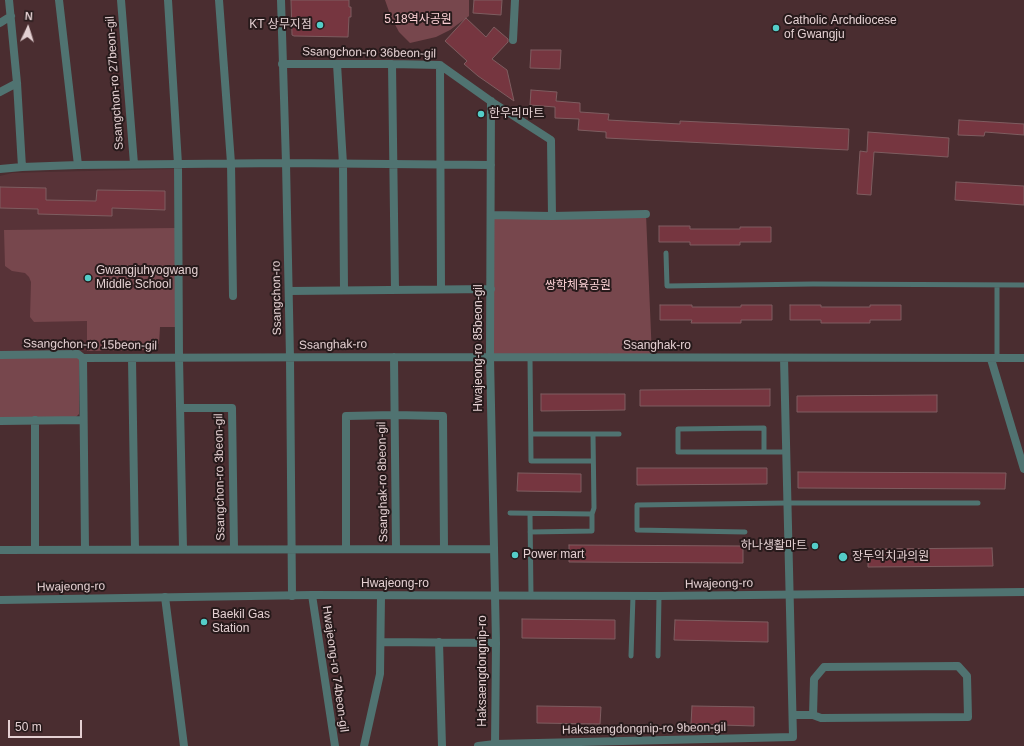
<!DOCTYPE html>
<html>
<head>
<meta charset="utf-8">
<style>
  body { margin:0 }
  #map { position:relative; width:1024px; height:746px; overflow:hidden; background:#4a2d30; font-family:Helvetica,sans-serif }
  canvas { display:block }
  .north { position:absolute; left:8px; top:8px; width:40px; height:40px; -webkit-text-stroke:3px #271a1b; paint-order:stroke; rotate:4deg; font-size:11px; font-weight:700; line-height:16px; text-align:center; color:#e4d0d2 }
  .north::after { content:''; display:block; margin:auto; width:14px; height:18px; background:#e4d0d2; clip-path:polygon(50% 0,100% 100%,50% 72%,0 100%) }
  .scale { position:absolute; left:8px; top:720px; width:74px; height:18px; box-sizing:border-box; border:2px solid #e4d0d2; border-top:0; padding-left:5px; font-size:12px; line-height:14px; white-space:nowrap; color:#e4d0d2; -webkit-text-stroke:3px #271a1b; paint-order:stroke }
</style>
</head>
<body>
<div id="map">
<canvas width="1024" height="746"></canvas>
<div class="north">N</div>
<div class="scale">50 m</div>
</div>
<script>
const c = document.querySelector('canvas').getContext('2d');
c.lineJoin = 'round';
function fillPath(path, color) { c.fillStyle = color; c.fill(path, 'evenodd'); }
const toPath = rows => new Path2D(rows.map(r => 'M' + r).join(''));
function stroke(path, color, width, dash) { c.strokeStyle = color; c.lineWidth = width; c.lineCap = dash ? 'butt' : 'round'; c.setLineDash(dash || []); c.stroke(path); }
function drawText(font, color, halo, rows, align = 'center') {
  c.font = font + ' Helvetica,"Noto Sans KR",sans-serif'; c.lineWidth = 4; c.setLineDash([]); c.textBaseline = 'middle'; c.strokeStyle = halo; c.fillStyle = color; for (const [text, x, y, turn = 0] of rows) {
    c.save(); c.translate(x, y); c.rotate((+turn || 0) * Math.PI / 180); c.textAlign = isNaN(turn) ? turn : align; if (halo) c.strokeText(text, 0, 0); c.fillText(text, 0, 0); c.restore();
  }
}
const built = toPath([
  [174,169,176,327,160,327,159,343,156,347,151,350,0,351,0,176,12,173,44,172]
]);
const green = toPath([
  [385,0,469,0,469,16,450,30,436,37,410,43,399,32,391,17],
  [646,214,652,357,490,357,491,215],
  [175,228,176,327,160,327,159,343,156,347,151,350,87,351,87,321,34,322,30,317,31,282,29,277,25,273,12,271,5,266,4,230],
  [0,357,79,358,79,414,75,418,0,417]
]);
const building = toPath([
  [291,0,349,0,349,7,351,7,351,17,349,17,348,37,294,36,292,35,291,0],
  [474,0,502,0,501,15,473,13,474,0],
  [466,18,486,37,494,27,508,39,508,42,492,59,507,70,514,101,478,76,464,64,467,61,445,41,466,18],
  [531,50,561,50,560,69,530,68,531,50],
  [531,90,557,92,556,101,580,103,580,112,609,114,608,120,680,124,680,121,849,129,848,150,606,138,606,132,578,130,579,119,555,118,555,107,530,105,531,90],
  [959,120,1024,124,1024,135,985,132,984,136,958,135,959,120],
  [868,132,949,138,948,157,874,152,871,195,857,194,860,151,867,152,868,132],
  [956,182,1024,186,1024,205,955,200,956,182],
  [0,187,46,188,46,200,96,201,97,190,165,191,165,210,112,208,112,216,38,214,38,209,0,208,0,187],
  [659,226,690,226,690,229,740,229,740,227,771,227,771,242,740,242,740,245,690,245,690,242,659,242,659,226],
  [660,305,692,305,692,307,741,307,741,305,772,305,772,320,741,320,741,323,691,323,692,320,660,320,660,305],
  [790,305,821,305,821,307,870,307,870,305,901,305,901,320,870,320,870,323,821,323,821,320,790,320,790,305],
  [770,389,770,406,640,406,640,390,770,389],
  [541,394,625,394,625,410,541,411,541,394],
  [937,395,937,412,797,412,797,396,937,395],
  [637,468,767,468,767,484,637,485,637,468],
  [798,472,1006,473,1005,489,798,488,798,472],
  [518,473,581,474,581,492,517,491,518,473],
  [569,545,743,546,743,563,569,562,569,545],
  [992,548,993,566,868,567,868,549,992,548],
  [522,619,615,620,615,639,522,638,522,619],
  [675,620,768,622,768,642,674,640,675,620],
  [537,706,601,707,600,724,537,723,537,706],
  [692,706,754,707,754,726,691,724,692,706]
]);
const service = toPath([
  [666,253,667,286,813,284,1024,285],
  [997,285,997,359],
  [530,357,531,461,593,461],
  [531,434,619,434],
  [764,452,764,428,678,429,678,452,786,452],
  [510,513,592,514,592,531,530,532],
  [530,514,531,596],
  [592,514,594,508,593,434],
  [745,532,637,530,637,505,787,503,978,503],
  [631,656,633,596],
  [658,656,659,596]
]);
const pedestrian = toPath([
  [0,355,78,354,83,358]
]);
const minor = toPath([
  [9,0,17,83,22,167],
  [59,0,78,165],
  [121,0,134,164],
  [168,0,178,164,179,358,183,549],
  [219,0,231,163,233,296],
  [281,0,286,163,290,358,292,596],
  [0,23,11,16],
  [513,40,515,0],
  [282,64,392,64,440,65,492,102,551,140,552,216],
  [337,64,343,164,344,290],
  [392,64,395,290],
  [440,65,441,289],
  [0,92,17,83],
  [491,101,490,357,496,643,495,746],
  [0,169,22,167,78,165,286,163,491,165],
  [491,215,552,216,646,214],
  [289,291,491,289],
  [394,357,396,549],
  [132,359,135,549],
  [991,359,1024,469],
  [181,408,232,408,234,549],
  [35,420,35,550],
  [0,421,83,420],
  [85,549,83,358,394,357,1024,358],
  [346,549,346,416,394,415,443,416,444,549],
  [0,550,494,549],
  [312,595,335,746],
  [165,597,184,746],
  [381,642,496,643],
  [439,642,442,746],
  [793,715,813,715,821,718,968,717,967,676,958,666,824,667,814,679,813,715],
  [364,746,380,674,381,596],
  [478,746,495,744,793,737,784,358]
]);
const tertiary = toPath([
  [0,600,312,595,659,596,1024,592]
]);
const markers = [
  [320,25,4,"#54cdc8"],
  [776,28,4,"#54cdc8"],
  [481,114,4,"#54cdc8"],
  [88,278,4,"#54cdc8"],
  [815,546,4,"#54cdc8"],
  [515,555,4,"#54cdc8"],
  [843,557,5,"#54cdc8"],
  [204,622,4,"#54cdc8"]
];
const parkNames = [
  ["5.18역사공원",418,20],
  ["쌍학체육공원",578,286]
];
const poiNames = [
  ["Catholic Archdiocese",784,21],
  ["of Gwangju",784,35],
  ["KT 상무지점",312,25,"right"],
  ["한우리마트",489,114],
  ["Gwangjuhyogwang",96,271],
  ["Middle School",96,285],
  ["하나생활마트",807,546,"right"],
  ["Power mart",523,555],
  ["장두익치과의원",852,557],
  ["Baekil Gas",212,615],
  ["Station",212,629]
];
const streetNames = [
  ["Ssangchon-ro 36beon-gil",369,53,1],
  ["Ssangchon-ro 27beon-gil",115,83,-94],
  ["Ssangchon-ro",277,298,-91],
  ["Ssangchon-ro 15beon-gil",90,345,1],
  ["Ssanghak-ro",333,345,-1],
  ["Ssanghak-ro",657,346],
  ["Hwajeong-ro 85beon-gil",479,348,-90],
  ["Ssangchon-ro 3beon-gil",220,477,-91],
  ["Ssanghak-ro 8beon-gil",383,482,-91],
  ["Hwajeong-ro",395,584],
  ["Hwajeong-ro",719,584,-1],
  ["Hwajeong-ro",71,587,-1],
  ["Hwajeong-ro 74beon-gil",335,669,82],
  ["Haksaengdongnip-ro",483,671,-90],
  ["Haksaengdongnip-ro 9beon-gil",644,729,-1]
];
fillPath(built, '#583338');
fillPath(green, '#77474d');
fillPath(building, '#763640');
stroke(building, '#7e5d60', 1);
stroke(service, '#507371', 5);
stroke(pedestrian, '#507371', 8);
stroke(minor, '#507371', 8);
stroke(tertiary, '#507371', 8);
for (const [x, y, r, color] of markers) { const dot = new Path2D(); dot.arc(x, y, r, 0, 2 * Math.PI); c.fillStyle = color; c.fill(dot); stroke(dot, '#271a1b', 1.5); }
drawText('12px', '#fbd0d4', '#271a1b', parkNames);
drawText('12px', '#e4d0d2', '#271a1b', poiNames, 'left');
drawText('12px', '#e4d0d2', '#271a1b', streetNames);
</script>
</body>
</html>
